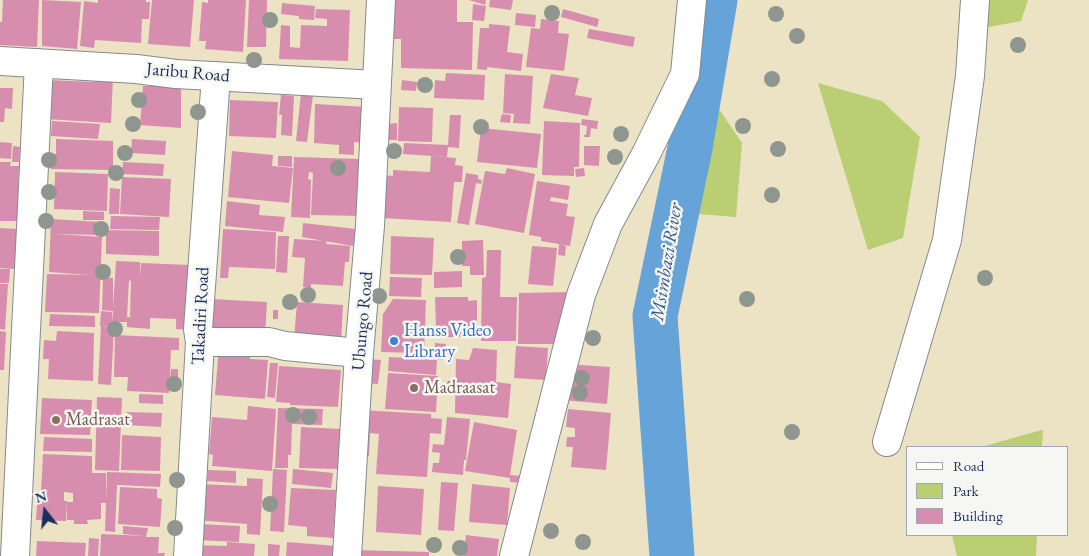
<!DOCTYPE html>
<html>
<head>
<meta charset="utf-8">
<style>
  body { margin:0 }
  #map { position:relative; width:1089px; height:556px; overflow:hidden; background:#ece3c5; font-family:"EB Garamond",serif }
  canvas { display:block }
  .legend { position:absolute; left:906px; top:446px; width:162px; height:90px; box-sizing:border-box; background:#f6f6f2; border:1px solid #9ea6b7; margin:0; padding:6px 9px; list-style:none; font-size:15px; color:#1b2f5e }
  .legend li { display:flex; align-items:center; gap:10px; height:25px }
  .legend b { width:25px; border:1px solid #9ea6b7 }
  .north { position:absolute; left:20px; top:486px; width:50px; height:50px; -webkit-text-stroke:4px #f6f6f2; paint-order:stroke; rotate:344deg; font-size:14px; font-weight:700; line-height:20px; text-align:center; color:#1b2f5e }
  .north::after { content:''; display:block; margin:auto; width:18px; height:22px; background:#1b2f5e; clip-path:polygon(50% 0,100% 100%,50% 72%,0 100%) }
</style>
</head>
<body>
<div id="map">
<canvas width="1089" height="556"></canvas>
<ul class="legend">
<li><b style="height:6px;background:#fff"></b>Road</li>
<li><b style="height:14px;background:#bacf73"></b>Park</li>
<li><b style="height:14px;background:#d78dae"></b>Building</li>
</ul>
<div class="north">N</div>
</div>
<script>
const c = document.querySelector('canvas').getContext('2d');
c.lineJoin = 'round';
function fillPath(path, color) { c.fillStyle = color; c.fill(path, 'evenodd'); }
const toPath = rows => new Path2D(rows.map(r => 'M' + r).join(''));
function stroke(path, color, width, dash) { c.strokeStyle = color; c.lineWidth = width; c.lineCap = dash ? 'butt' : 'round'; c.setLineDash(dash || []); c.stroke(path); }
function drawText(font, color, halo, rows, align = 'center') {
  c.font = font + ' "EB Garamond",serif'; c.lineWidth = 5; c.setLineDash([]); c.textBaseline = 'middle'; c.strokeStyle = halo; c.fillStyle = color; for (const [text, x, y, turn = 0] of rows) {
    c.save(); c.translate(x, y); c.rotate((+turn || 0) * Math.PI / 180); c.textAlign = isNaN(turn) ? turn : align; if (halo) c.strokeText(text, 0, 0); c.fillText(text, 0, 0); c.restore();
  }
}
const green = toPath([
  [990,0,1028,0,1021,21,978,29],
  [818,83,882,101,920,137,903,238,868,250],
  [719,109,742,143,736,217,698,214],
  [1043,430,1042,447,981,447,1042,430],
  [952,535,1037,535,1036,556,957,556]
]);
const river = toPath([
  [672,556,655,316,690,148,715,0]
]);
const building = toPath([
  [3,0,39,0,37,47,0,45,0,22,2,22],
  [42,0,81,2,77,49,42,46],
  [98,0,146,0,146,2,150,2,149,19,142,19,141,43,95,40,94,48,80,46,84,1,98,3],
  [152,0,194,0,190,47,148,44],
  [208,0,246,0,243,52,205,49,206,41,199,41,202,2,208,3],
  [249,0,267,0,266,47,247,47],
  [393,0,457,0,457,22,473,22,472,70,401,68,401,39,392,39],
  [469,0,486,0,485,5],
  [490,0,513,0,511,10,489,7],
  [282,3,315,6,314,20,299,19,299,16,281,14],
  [473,4,486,6,484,21,472,20],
  [316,9,350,10,348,61,279,59,281,25,290,26,290,47,300,48,301,25,327,26,327,19,315,18],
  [563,9,599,19,597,27,561,17],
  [516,13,536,15,535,27,515,25],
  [541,19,559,21,558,33,569,34,564,71,526,67,531,28,540,29],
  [489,24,510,26,507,52,523,54,521,71,487,67,487,70,477,69,480,28,489,28],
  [589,29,635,37,633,47,587,38],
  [446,73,485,75,484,100,434,98,435,80,445,81],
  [505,74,533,76,530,124,513,123,514,114,503,113],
  [551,74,579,78,575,95,592,98,588,116,543,108],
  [95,76,113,77,111,123,45,119,47,80,95,82],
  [402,80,417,82,416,91,401,90],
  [143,86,181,86,181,128,140,125],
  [0,88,13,88,12,109,5,108,4,122,0,122],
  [301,93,313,95,307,142,296,141],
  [281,95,294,96,292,136,281,135,282,115,279,115],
  [230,100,278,102,276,138,229,136],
  [315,104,368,107,366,143,354,142,354,155,339,154,339,145,314,143],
  [399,107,433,108,432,142,398,141],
  [502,114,511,115,510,123,500,122],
  [450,115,461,115,459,148,448,147,447,157,403,154,404,143,448,145],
  [582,119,598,121,597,129,591,128,590,137,584,137,584,135,586,135,587,126,581,125],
  [52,121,100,124,98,139,51,136],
  [544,121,580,123,579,167,574,167,574,176,542,175],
  [397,123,397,140,388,140,388,124],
  [481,128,541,134,537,168,477,162],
  [56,139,113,141,113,170,51,169,51,154,56,154],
  [132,139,166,141,165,155,131,153],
  [0,142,12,143,11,159,0,158],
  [13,146,20,147,19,162,12,162],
  [584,146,600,146,599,166,584,165],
  [232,151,273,155,272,166,293,168,289,203,228,197],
  [278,156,292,156,292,167,278,166],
  [431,156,456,158,455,165,463,166,462,182,454,182,451,222,381,218,384,175,393,176,393,170,430,172],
  [294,157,361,159,360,216,311,215,313,173,309,172,308,179,311,180,310,218,291,217],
  [0,162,11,162,10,166,19,166,17,221,0,221],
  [123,162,164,164,163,176,122,174],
  [507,168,535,174,524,233,475,224,485,171,505,174],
  [584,168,585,176,576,177,575,169],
  [55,172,108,174,107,211,54,209],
  [466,173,478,175,478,179,482,180,481,184,476,183,469,225,457,223],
  [122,177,171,179,169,217,120,214],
  [537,181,570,186,568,200,551,197,550,201,568,204,566,216,575,217,570,246,541,241,541,237,529,235],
  [110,188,120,189,119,214,109,214],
  [227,201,260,205,259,215,285,217,283,232,225,226],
  [83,211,104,212,104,220,83,220],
  [111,216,160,217,159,230,110,229],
  [51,219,102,222,102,235,55,234,102,237,99,313,45,312,47,274,90,275,49,272],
  [303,223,356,229,353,246,302,237],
  [0,228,18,229,15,269,0,268],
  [223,229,276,232,275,269,229,267,228,278,220,278],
  [106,230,159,231,159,256,106,254],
  [278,236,289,236,287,273,276,272],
  [391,236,434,238,432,275,390,274],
  [294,239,327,241,326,244,350,246,349,262,345,262,343,286,311,284,311,288,303,287,305,258,292,257],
  [483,240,484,275,470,275,470,266,462,266,462,241],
  [559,244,566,246,565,256,558,255],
  [532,246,557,248,553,286,528,284],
  [487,250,501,250,500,297,517,297,516,341,481,341,482,278,486,277],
  [116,261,140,262,140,277,141,263,190,265,190,330,176,329,176,319,150,318,150,329,127,327,127,322,112,322,113,311,102,310,103,277,113,278,113,308],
  [129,280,131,281,130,317,127,317],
  [0,269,10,269,9,283,0,283],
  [462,271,462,287,434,288,434,272],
  [390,277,422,278,421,297,389,296],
  [0,284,8,284,5,330,0,329],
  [572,292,572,305,563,306,562,344,518,344,519,293],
  [435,297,468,297,468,301,477,300,477,337,445,337,445,327,436,327],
  [212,299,267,302,265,336,210,332],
  [393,299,426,300,424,353,381,352,383,314],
  [297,302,343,305,341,343,294,340],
  [273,310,278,310,278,319,273,319],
  [101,311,112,312,112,326,100,326],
  [50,314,95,316,95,327,49,326],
  [101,326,114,327,111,385,98,384],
  [0,331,6,332,4,370,0,370],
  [57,331,94,333,93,381,48,379,49,359,43,359,44,340,56,341],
  [115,335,179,338,179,350,171,350,169,393,127,391,128,377,114,377],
  [435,343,446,344,444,360,434,359],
  [219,346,250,348,250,359,268,360,265,399,215,395],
  [516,346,548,348,546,380,514,378],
  [473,348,497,350,496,382,511,384,508,418,455,413,456,359,469,360],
  [389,357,437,360,436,375,388,371],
  [369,359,381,360,378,384,361,383],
  [270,363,278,363,275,398,267,397],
  [566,364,610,367,607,404,563,400],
  [279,366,341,370,338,407,290,405,290,403,276,402],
  [171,369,178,369,178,379,170,379],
  [388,373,438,376,436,412,385,409],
  [139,394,163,395,163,404,139,403],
  [97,397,122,398,119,471,95,470],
  [42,398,92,400,90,435,40,434],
  [248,406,276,409,272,471,212,466,213,455,209,454,212,417,247,420],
  [278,408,323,409,322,425,292,424,291,455,288,455,288,468,275,468],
  [568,409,611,413,606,470,571,467,573,447,566,447,567,437,575,437,575,428,566,427],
  [359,410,431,414,431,418,442,419,441,434,430,433,427,477,376,474,379,434,370,433,369,456,356,456],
  [126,412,162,413,161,427,125,425],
  [447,417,470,419,466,460,464,460,463,475,432,472,433,463,439,463,440,453,432,452,433,444,444,445],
  [474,422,517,430,510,475,521,476,521,483,510,482,510,478,465,471],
  [301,427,341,429,339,469,299,468],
  [122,435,161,437,160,471,121,470],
  [44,437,92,439,92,452,43,451],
  [43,454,92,456,92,473,106,473,106,503,101,503,101,519,87,520,88,524,74,524,74,520,67,520,67,502,73,502,73,493,64,492,64,501,67,501,66,521,36,520,38,492,41,492],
  [273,469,287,470,284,532,270,531],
  [293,469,333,473,331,488,292,484],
  [208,470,236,471,236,483,207,481],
  [107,472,161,474,160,487,117,485,115,532,105,531],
  [247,478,263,479,260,535,247,534,247,524,195,520,197,484,247,486],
  [441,482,458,483,454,531,438,530],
  [472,484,510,488,507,525,469,522],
  [378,486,424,489,421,535,376,532],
  [120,487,157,489,157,498,162,499,160,527,118,524],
  [291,488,336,490,333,538,307,536,307,527,288,525],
  [198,524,240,526,239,542,198,540],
  [123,526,148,528,146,537,159,537,158,553,165,553,164,556,100,556,101,534,145,536,123,534],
  [466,535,499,539,497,556,463,556],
  [89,538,99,539,98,556,88,556],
  [37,541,86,543,85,556,36,556],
  [227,542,255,544,254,556,195,556,195,545,227,546],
  [287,542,336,546,336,556,286,556],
  [268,544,280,545,279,556,268,556],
  [354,550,429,552,429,556,354,556]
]);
const minor = toPath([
  [0,61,136,69,176,74,376,85],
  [200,342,269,342,285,346,359,353],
  [887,442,947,240,970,76,975,0],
  [15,556,39,63],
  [188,556,200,342,198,329,216,76],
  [347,556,359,353,370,226,381,0],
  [514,556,581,295,608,224,646,154,685,74,692,0]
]);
const trees = [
  [552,13],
  [776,14],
  [270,20],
  [797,36],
  [1018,45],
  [254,60],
  [772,79],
  [425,85],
  [139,100],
  [198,112],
  [133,124],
  [743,126],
  [481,127],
  [621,134],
  [778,149],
  [394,151],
  [125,153],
  [615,157],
  [49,160],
  [338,168],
  [116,173],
  [49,192],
  [772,195],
  [46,221],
  [101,229],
  [458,257],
  [103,272],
  [985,278],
  [308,295],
  [379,296],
  [747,299],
  [290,302],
  [115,329],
  [593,338],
  [582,378],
  [174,384],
  [454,387],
  [580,393],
  [293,415],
  [309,417],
  [792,432],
  [177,480],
  [270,504],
  [175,528],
  [551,531],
  [583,542],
  [434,545],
  [460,548]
];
const markers = [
  [394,341,5,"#3f7fe0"],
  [414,388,5,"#8d6e63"],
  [56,420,5,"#8d6e63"]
];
const streetNames = [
  ["Jaribu Road",188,73,5],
  ["Takadiri Road",201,316,-87],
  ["Ubungo Road",363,321,-85]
];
const shopNames = [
  ["Hanss Video",404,331],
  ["Library",404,352]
];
const educationNames = [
  ["Madraasat",424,388],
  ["Madrasat",66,420]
];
const waterNames = [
  ["Msimbazi River",667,262,-81]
];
fillPath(green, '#bacf73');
stroke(river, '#66a3d8', 45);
fillPath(building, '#d78dae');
stroke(minor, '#848992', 30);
stroke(minor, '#fff', 28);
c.fillStyle = '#8f968f';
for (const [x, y] of trees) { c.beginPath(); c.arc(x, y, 8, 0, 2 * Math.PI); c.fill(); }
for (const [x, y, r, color] of markers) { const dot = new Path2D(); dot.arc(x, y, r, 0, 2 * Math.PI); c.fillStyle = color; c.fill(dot); stroke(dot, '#f6f6f2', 2); }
drawText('18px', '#1b2f5e', '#f6f6f2', streetNames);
drawText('18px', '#366cbe', '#f6f6f2', shopNames, 'left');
drawText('18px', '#785e54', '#f6f6f2', educationNames, 'left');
drawText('italic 19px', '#355889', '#f6f6f2', waterNames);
</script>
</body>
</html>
